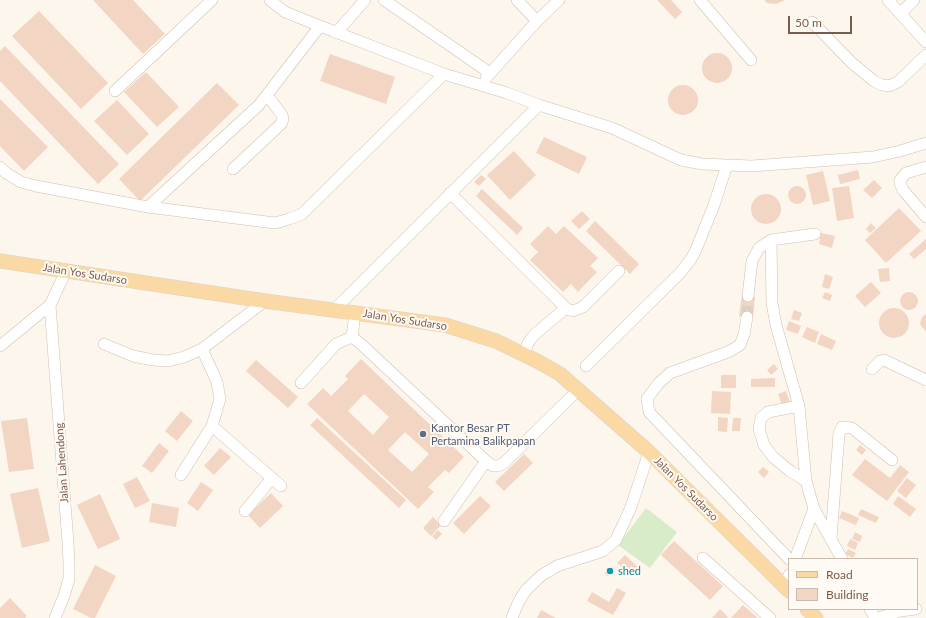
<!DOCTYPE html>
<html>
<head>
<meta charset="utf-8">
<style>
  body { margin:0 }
  #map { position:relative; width:926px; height:618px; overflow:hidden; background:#fdf6ec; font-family:Lato,sans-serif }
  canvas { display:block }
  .legend { position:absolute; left:788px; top:558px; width:130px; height:52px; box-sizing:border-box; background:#fffaf3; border:1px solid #cabbb1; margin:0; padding:5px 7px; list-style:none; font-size:12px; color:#7a5c4d }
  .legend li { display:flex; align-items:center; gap:8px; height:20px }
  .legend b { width:20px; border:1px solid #cabbb1 }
  .scale { position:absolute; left:788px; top:16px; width:64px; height:18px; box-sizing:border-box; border:2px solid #7a5c4d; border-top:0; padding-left:5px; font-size:12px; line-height:14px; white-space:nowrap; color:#7a5c4d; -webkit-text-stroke:3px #fffaf3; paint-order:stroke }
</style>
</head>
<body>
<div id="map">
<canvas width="926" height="618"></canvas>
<ul class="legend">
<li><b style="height:5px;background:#fbd9a5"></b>Road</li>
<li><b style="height:11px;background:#f3d5c3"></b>Building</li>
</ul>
<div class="scale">50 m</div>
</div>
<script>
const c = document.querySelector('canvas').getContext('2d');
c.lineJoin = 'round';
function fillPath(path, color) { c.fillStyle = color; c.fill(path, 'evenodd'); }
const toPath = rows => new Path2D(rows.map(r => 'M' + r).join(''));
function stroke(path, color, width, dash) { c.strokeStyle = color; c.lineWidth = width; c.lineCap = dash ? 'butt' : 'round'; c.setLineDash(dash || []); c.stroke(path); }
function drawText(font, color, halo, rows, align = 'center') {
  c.font = font + ' Lato,sans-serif'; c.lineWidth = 4; c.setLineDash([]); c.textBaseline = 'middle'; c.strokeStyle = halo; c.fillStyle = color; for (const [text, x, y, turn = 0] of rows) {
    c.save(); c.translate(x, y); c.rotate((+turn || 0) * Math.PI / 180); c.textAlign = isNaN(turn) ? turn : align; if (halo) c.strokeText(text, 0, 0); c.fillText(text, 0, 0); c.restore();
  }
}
const green = toPath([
  [646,508,677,532,650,568,618,545]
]);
const building = toPath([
  [93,0,133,0,165,34,143,54],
  [657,0,671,0,682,12,675,19],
  [764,0,785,0,776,4,767,3],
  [39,11,108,83,81,109,12,36],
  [5,46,119,164,98,184,0,81,0,51],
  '702 68a15 15 0 1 1 30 0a15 15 0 1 1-30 0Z',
  [330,54,395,77,386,104,320,81],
  [146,72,179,107,157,127,124,92],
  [217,83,239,105,140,201,119,179],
  '668 100a15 15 0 1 1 30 0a15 15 0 1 1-30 0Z',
  [0,99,48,147,24,171,0,146],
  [117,100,149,134,127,155,94,121],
  [544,137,587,157,579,174,536,153],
  [514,151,536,175,510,200,487,175],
  [858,170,860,179,840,184,838,175],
  [823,171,830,201,813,205,806,175],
  [481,175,486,179,479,186,474,182],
  [874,180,882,188,872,198,863,190],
  '788 195a9 9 0 1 1 18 0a9 9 0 1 1-18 0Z',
  [849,186,854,218,837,221,832,188],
  [482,189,523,228,517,235,476,196],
  '751 209a15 15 0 1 1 30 0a15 15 0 1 1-30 0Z',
  [899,208,921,231,886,263,865,240],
  [582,211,590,219,579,229,571,221],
  [595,221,639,264,630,274,586,231],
  [871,223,876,228,870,233,866,229],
  [548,226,556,234,564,226,598,258,590,266,597,272,578,292,571,284,563,292,530,260,538,252,530,244],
  [821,233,835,236,832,248,819,244],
  [926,239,926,249,914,259,909,254],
  [889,268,890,281,880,282,878,269],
  [825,274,833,277,829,289,822,287],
  [871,282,881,293,865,307,855,296],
  '900 301a9 9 0 1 1 18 0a9 9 0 1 1-18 0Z',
  [825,292,832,295,830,301,822,298],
  [742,295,755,297,753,318,739,316],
  '879 323a15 15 0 1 1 30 0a15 15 0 1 1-30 0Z',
  [794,310,802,313,799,321,791,319],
  [926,314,926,331,922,327,920,324,922,317],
  [789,321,801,326,798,334,786,330],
  [807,327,819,332,815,343,802,337],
  [821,334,836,341,832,350,817,344],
  [361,359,464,457,449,473,445,470,428,487,434,492,418,509,307,404,323,388,331,396,348,379,345,376],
  [364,394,389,417,373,435,348,411],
  [405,432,429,454,412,472,388,450],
  [256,360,298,397,288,408,246,371],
  [774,364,778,369,771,375,767,370],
  [721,375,736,375,736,388,721,388],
  [775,378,775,387,751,387,751,379],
  [712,391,731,392,730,414,711,413],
  [786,391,790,402,782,405,778,394],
  [181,411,193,421,177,441,165,431],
  [718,417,728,418,727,432,718,431],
  [27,418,34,469,9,472,1,421],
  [317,418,406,500,399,508,310,425],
  [733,418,741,418,740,431,732,431],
  [159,443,169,451,152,473,142,466],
  [860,445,866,450,862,455,856,450],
  [220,448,231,457,214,475,204,466],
  [524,454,533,463,504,491,495,482],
  [865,459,890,478,900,465,909,472,887,501,852,475],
  [763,467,769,472,764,478,758,472],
  [137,477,150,501,135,508,123,484],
  [907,478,916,485,906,498,897,491],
  [201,482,213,490,198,511,187,503],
  [38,488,50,541,22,548,10,494],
  [271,493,283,506,260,528,248,515],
  [100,494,120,539,98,549,77,505],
  [480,496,491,506,464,534,453,523],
  [898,496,916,509,910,517,893,504],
  [152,503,179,508,176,527,149,522],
  [861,509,879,517,876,523,858,515],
  [842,511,859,518,856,525,839,518],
  [433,517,441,525,431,536,423,528],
  [438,530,442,534,436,540,432,536],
  [855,532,862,536,860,542,852,539],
  [850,539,858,543,855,550,847,546],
  [674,541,723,586,710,600,661,555],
  [848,549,856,553,853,558,845,554],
  [625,555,638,567,631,575,617,563],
  [95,565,116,576,95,618,91,618,73,609],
  [612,566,615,569,608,577,604,573],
  [617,588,626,593,613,615,587,601,592,592,609,602],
  [10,598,27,616,25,618,0,618,0,608],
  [743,605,758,618,731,618],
  [720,609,728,617,727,618,712,618],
  [541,610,556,618,537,618]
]);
const minorTunnel = toPath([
  [747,317,748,296]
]);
const minor = toPath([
  [270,0,285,12,320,26,444,74,507,93,539,105,612,128,681,160,702,164,752,166,873,157,900,151,926,143],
  [384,0,490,73],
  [517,0,537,21],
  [700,0,751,60],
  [888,0,926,42],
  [901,13,914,0],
  [812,22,852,63,874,81,882,85,889,86,898,82,926,55],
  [336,33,365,0],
  [486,78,537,21,559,0],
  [115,91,212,0],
  [0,167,6,173,21,182,36,186,148,207,259,105,320,26],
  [926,167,906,173,900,180,900,183,903,190,926,217],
  [233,169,281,124,283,119,282,115,267,95],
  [450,193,567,309,573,311,583,307,619,271],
  [148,207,275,223,289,219,302,214,444,74],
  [771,240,772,303,776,325,799,406,806,481,814,509,842,559],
  [748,296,752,261,759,248,771,240,815,234],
  [50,305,68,543,69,563,69,579,64,596,55,618],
  [334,310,539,105],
  [747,317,744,335,740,345,728,352,670,373,658,384,647,399,649,412,789,559],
  [352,337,361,344,486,461,493,466,498,466,504,463,577,391],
  [352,337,355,313],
  [104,344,133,356,153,360,168,361,184,357,202,349,265,301],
  [0,346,50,305,66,271],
  [524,355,528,343,534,335,566,308],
  [586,366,680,273,691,259,695,252,714,205,727,165],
  [872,369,880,361,884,360,926,380],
  [301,383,336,344,352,337],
  [799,406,768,412,761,418,759,429,764,445,773,457,790,471,806,481],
  [212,426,281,486],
  [181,475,212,426,220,399,217,382,202,349],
  [245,511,272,478],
  [444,521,486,461],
  [831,538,839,434,842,427,852,428,892,460],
  [703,558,770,618],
  [795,559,814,509],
  [784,587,789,575],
  [870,609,875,618],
  [512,618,518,603,526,590,542,575,557,566,603,551,616,540,631,507,649,452],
  [879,618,900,611,916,609]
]);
const major = toPath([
  [0,261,265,301,445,325,496,341,537,361,560,374,649,452,789,591],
  [807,609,816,618]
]);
const markers = [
  [423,434,4,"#5c6f8a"],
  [610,571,4,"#0f9aa8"]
];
const streetNames = [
  ["Jalan Yos Sudarso",85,274,9],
  ["Jalan Yos Sudarso",405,320,9],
  ["Jalan Lahendong",62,463,-94],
  ["Jalan Yos Sudarso",686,489,45]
];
const serviceNames = [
  ["Kantor Besar PT",431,428],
  ["Pertamina Balikpapan",431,441]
];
const cultureNames = [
  ["shed",618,571]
];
fillPath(green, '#d8ecc9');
fillPath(building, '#f3d5c3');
stroke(minorTunnel, '#dcd0c4', 11, [11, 5.5]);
stroke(minor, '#d1beb0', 12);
stroke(major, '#dad1cd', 15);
stroke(minor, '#fff', 11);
stroke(major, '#fbd9a5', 14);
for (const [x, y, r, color] of markers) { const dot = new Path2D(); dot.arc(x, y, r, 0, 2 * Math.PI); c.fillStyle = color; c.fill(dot); stroke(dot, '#fffaf3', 1.5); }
drawText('11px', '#7a5c4d', '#fffaf3', streetNames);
drawText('11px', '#4e5e75', '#fffaf3', serviceNames, 'left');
drawText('11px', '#0d838f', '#fffaf3', cultureNames, 'left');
</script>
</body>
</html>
